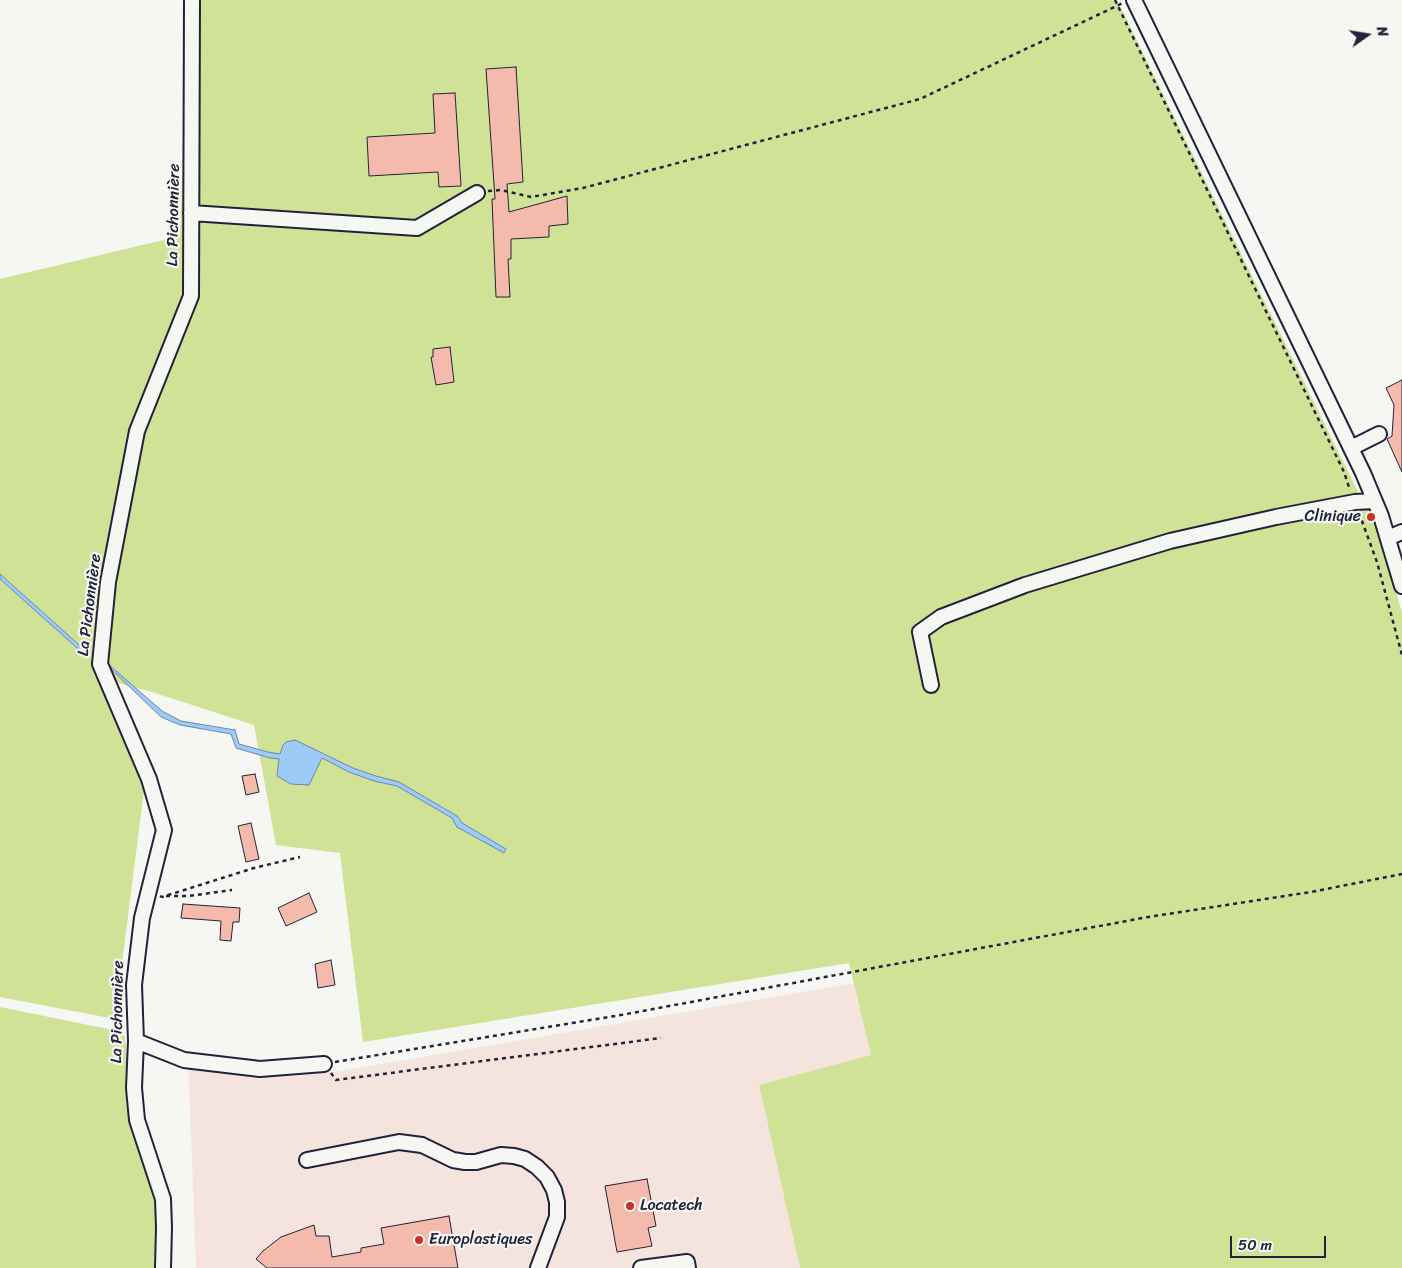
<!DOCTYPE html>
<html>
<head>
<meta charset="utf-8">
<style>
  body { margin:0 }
  #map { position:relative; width:1402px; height:1268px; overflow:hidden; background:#f6f6f2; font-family:Sriracha,sans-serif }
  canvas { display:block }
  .north { position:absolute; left:1342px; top:10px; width:50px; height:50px; -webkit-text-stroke:4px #f6f6f2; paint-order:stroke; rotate:77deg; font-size:14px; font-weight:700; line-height:20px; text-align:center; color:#22223b }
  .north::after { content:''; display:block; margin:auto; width:18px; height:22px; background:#22223b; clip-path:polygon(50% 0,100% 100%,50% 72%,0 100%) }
  .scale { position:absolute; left:1230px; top:1236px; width:96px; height:22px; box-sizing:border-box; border:2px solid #22223b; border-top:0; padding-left:6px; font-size:15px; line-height:18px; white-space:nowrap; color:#22223b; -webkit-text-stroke:4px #f6f6f2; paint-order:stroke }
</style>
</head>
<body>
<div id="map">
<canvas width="1402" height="1268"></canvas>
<div class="north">N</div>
<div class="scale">50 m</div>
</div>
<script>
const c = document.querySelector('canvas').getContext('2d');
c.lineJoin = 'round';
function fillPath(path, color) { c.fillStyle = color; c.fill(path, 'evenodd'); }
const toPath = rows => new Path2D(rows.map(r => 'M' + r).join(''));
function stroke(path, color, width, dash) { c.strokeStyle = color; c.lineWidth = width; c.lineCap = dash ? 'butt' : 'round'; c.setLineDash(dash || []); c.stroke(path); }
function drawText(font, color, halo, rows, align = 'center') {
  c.font = font + ' Sriracha,sans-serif'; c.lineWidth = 4.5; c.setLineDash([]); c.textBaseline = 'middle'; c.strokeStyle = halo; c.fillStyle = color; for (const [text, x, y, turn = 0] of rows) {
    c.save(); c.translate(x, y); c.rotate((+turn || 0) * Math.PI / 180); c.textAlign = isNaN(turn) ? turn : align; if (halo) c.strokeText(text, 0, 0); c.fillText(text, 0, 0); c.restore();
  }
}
const built = toPath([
  [854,983,871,1055,759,1086,800,1268,196,1268,188,1054,335,1072]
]);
const green = toPath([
  [188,0,1117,0,1382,541,1402,613,1402,1268,800,1268,759,1085,871,1055,849,963,363,1042,340,853,276,845,254,725,152,692,102,679,144,790,115,1019,0,997,0,279,180,236],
  [0,1007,113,1030,125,1036,132,1121,144,1163,163,1199,163,1268,0,1268]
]);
const water = toPath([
  [0,574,87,652,86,656,0,579,0,574],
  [108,664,162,711,181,721,235,730,239,744,268,752,280,754,283,745,286,742,295,740,353,768,376,776,399,782,457,816,462,823,506,849,504,853,457,827,452,818,397,786,374,781,349,772,322,758,309,785,291,784,277,776,279,759,270,758,236,748,231,734,180,725,161,717,110,668,108,664]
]);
const building = toPath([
  [516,67,523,182,507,184,509,212,567,196,568,224,549,226,549,237,511,239,511,259,508,259,510,297,496,297,492,199,495,199,486,69,516,67],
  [455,93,461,186,439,187,438,172,369,176,367,137,435,133,433,94,455,93],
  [450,347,454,382,436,385,431,357,433,357,433,349,450,347],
  [1402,380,1402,472,1387,439,1392,436,1394,405,1386,388,1402,380],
  [255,774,259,792,246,795,242,776,255,774],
  [251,823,259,859,246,862,238,826,251,823],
  [309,893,317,912,286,926,278,908,309,893],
  [183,904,240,908,239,922,233,922,231,941,220,940,221,921,181,918,183,904],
  [331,960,335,985,318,988,315,964,331,960],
  [647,1179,656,1226,648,1228,652,1246,617,1252,605,1186,647,1179],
  [449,1216,458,1268,267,1268,256,1259,263,1251,281,1237,314,1225,316,1236,329,1236,332,1257,361,1252,361,1248,384,1244,381,1228,449,1216]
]);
const path = toPath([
  [1115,0,1344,472,1350,490],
  [488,191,501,190,531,197,583,188,920,99,1123,3],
  [1359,513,1377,562,1402,655],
  [160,896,162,897,254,868,300,857],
  [166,896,189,896,232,890],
  [335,1062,621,1015,1148,917,1311,892,1402,874],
  [331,1073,336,1080,661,1038]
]);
const minor = toPath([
  [1134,0,1363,473,1381,516,1402,586],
  [191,213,417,228,477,193],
  [1351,448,1379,434],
  [1388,538,1402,532],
  [931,685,920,632,941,617,1025,585,1170,541,1276,517,1355,502,1374,501],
  [136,1041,184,1060,260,1069,324,1064],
  [307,1160,399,1142,422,1145,453,1160,465,1162,476,1162,501,1155,514,1156,525,1159,537,1167,547,1177,554,1190,557,1202,557,1217,538,1268],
  [163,1268,164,1227,163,1199,137,1120,134,1088,136,1041,134,985,142,918,164,830,149,779,100,664,108,582,137,431,191,296,192,0],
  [641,1268,687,1262,688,1268]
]);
const markers = [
  [1371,517,5,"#c8321e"],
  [630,1206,5,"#c8321e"],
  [419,1240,5,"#c8321e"]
];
const streetNames = [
  ["La Pichonnière",174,215,-89],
  ["La Pichonnière",90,605,-83],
  ["La Pichonnière",118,1012,-89]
];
const poiNames = [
  ["Clinique",1361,517,"right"],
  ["Locatech",640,1206],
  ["Europlastiques",429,1240]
];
fillPath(built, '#f5e4dd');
fillPath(green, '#cfe296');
fillPath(water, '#9ccbf7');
stroke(water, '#6b87ac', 1);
fillPath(building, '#f4bbac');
stroke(building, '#22223b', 1);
stroke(minor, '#22223b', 18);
stroke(path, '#22223b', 2.5, [4, 4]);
stroke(minor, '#f6f6f2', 14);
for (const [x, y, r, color] of markers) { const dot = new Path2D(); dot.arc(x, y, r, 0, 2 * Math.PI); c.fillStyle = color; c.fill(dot); stroke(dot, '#f6f6f2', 2); }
drawText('16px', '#22223b', '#f6f6f2', streetNames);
drawText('16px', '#22223b', '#f6f6f2', poiNames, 'left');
</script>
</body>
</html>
